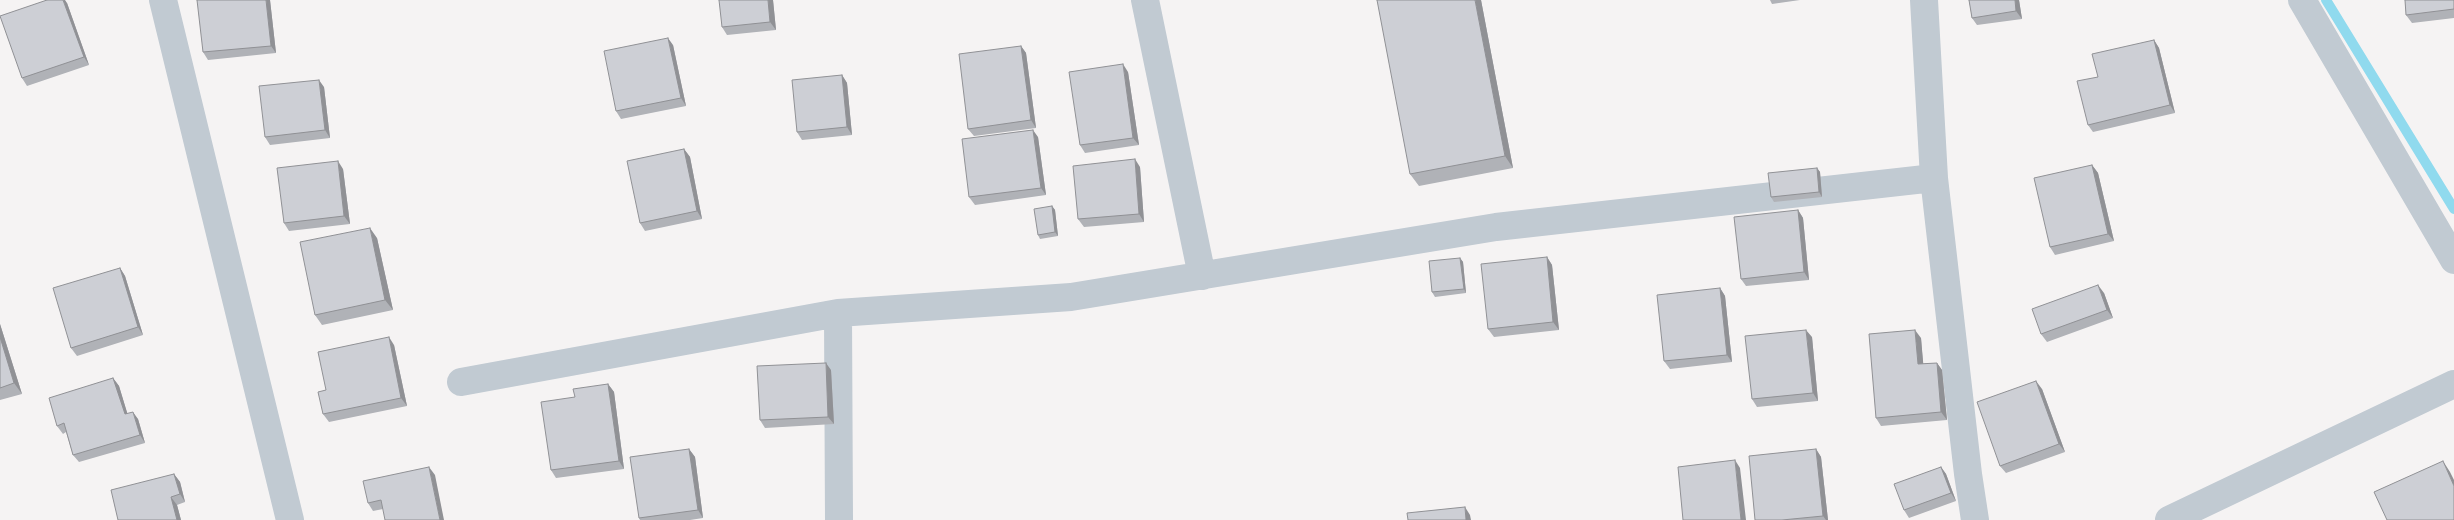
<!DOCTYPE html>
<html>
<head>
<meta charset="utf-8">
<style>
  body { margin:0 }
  canvas { display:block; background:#f5f3f3 }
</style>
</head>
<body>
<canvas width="2454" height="520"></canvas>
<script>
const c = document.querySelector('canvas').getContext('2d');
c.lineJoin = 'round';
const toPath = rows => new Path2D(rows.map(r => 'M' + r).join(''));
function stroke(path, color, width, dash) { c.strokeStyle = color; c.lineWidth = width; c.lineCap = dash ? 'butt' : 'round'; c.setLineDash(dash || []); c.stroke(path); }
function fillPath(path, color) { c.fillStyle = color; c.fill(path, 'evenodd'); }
const stream = toPath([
  [2326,0,2454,209]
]);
const street = toPath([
  [163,0,290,520],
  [1145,0,1202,276],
  [1924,0,1934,178,1968,474,1975,520],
  [2302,0,2454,260],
  [838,313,839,520],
  [461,382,838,313,1071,297,1496,227,1934,178],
  [2169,520,2454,384]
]);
const wall = toPath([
  [270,0,276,53,208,60,203,52],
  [773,0,776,30,727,35,722,27],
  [1481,0,1513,168,1419,186,1410,174],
  [1770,0,1800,0,1772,4],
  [1969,0,2019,0,2022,19,1977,25,1972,18],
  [2454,0,2454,18,2412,23,2406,15],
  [67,3,89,65,27,86,22,78],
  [2154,40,2159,48,2175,113,2093,132,2088,125,2098,77],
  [673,45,686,106,621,119,616,111],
  [1021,46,1026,53,1036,128,974,136,968,129],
  [1128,72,1139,145,1085,153,1080,145],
  [842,75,847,83,852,135,802,140,797,132],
  [324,87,330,138,270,145,265,137],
  [1038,137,1046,195,975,205,969,197],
  [684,149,690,157,702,219,645,231,640,223],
  [2092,165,2098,173,2114,241,2055,255,2050,247],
  [1140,167,1144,222,1084,227,1078,219],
  [1817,168,1820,172,1822,197,1774,202,1771,197],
  [343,169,350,224,289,231,284,223],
  [1052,206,1055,210,1058,236,1040,239,1038,235],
  [1798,210,1803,218,1809,280,1746,286,1741,279],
  [377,238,393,310,322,325,315,315],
  [1547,257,1552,265,1559,330,1494,337,1488,329],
  [1460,258,1463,262,1466,293,1435,297,1432,292],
  [120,268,125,276,143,335,77,356,71,348],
  [1720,288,1725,296,1732,362,1670,369,1664,361],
  [2104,293,2113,318,2047,342,2041,334],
  [0,324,22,394,0,400],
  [1812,337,1818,401,1757,407,1752,399],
  [1921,338,1923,364,1937,363,1942,370,1947,420,1881,426,1876,418],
  [394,345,407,406,329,422,323,414,326,390],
  [831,370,834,424,765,428,760,420],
  [113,378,119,386,127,413,138,419,145,443,79,462,73,455,66,432,63,434,57,426],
  [608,384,614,392,624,469,556,478,551,470,575,397],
  [2042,389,2065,452,2006,473,2000,466],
  [689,449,695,457,703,518,690,520,640,520,639,518],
  [1816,449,1821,457,1828,520,1755,520],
  [1941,467,1946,474,1956,501,1909,518,1904,510],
  [174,474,180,482,185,502,177,505,181,520,118,520],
  [435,475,383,509,373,511,368,503]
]);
const shadedWall = toPath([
  [63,0,65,0,67,3,89,65,84,57],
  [266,0,270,0,276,53,271,46],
  [768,0,773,0,776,30,770,22],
  [1475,0,1481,0,1513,168,1505,156],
  [2015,0,2019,0,2022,19,2016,11],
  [668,38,673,45,686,106,681,98],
  [2154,40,2159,48,2175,113,2170,105],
  [1021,46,1026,53,1036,128,1031,120],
  [1123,64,1128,72,1139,145,1133,138],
  [842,75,847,83,852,135,847,127],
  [319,80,324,87,330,138,325,130],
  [1033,130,1038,137,1046,195,1041,188],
  [684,149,690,157,702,219,697,211],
  [1135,159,1140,167,1144,222,1139,214],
  [338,161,343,169,350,224,344,216],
  [2092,165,2098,173,2114,241,2108,234],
  [1817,168,1820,172,1822,197,1819,192],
  [1052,206,1055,210,1058,236,1055,232],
  [1798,210,1803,218,1809,280,1804,272],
  [370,228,377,238,393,310,385,300],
  [1547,257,1552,265,1559,330,1553,322],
  [1460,258,1463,262,1466,293,1464,289],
  [120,268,125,276,143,335,138,327],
  [2098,285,2104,293,2113,318,2107,310],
  [1720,288,1725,296,1732,362,1727,355],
  [0,324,22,394,14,383,0,337],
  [1806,330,1812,337,1818,401,1813,393],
  [1915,330,1921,338,1924,372,1918,364],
  [389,337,394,345,407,406,401,398],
  [826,363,831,370,834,424,828,417],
  [1937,363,1942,370,1947,420,1941,412],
  [113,378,119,386,130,422,125,414],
  [2036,381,2042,389,2065,452,2059,444],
  [608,384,614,392,624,469,619,461],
  [133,412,138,419,145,443,140,435],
  [689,449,695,457,703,518,698,510],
  [1816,449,1821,457,1828,520,1826,520,1823,516],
  [1735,460,1740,468,1746,520,1741,520],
  [2443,461,2450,472,2454,480,2454,486],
  [429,467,435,475,444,520,440,520],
  [1941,467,1946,474,1956,501,1951,493],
  [174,474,180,482,185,502,180,494],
  [171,497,177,505,181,520,177,520],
  [1465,507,1470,515,1471,520,1466,520]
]);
const building = toPath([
  [47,0,63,0,84,57,22,78,0,16,47,0],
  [197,0,266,0,271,46,203,52,197,0],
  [719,0,768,0,770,22,722,27,719,0],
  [1377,0,1475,0,1505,156,1410,174,1377,0],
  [1969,0,2015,0,2016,11,1972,18,1969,0],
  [2405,0,2454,0,2454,9,2406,15,2405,0],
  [668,38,681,98,616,111,604,51,668,38],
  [2154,40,2170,105,2088,125,2077,81,2098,77,2092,54,2154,40],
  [1021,46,1031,120,968,129,959,54,1021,46],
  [1123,64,1133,138,1080,145,1069,72,1123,64],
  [842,75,847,127,797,132,792,80,842,75],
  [319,80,325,130,265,137,259,86,319,80],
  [1033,130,1041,188,969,197,962,139,1033,130],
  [684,149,697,211,640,223,627,161,684,149],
  [1135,159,1139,214,1078,219,1073,166,1135,159],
  [338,161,344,216,284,223,277,168,338,161],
  [2092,165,2108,234,2050,247,2034,178,2092,165],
  [1817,168,1819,192,1771,197,1768,173,1817,168],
  [1052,206,1055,232,1038,235,1034,209,1052,206],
  [1798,210,1804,272,1741,279,1734,217,1798,210],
  [370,228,385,300,315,315,300,242,370,228],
  [1547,257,1553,322,1488,329,1481,264,1547,257],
  [1460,258,1464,289,1432,292,1429,261,1460,258],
  [120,268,138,327,71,348,53,288,120,268],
  [2098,285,2107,310,2041,334,2032,309,2098,285],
  [1720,288,1727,355,1664,361,1657,295,1720,288],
  [1806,330,1813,393,1752,399,1745,336,1806,330],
  [1915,330,1918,364,1937,363,1941,412,1876,418,1869,334,1915,330],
  [0,337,14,383,0,388,0,337],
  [389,337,401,398,323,414,318,392,326,390,318,352,389,337],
  [826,363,828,417,760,420,757,366,826,363],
  [113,378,125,414,133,412,140,435,73,455,64,423,57,426,49,398,113,378],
  [2036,381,2059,444,2000,466,1977,402,2036,381],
  [608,384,619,461,551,470,541,402,575,397,573,389,608,384],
  [689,449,698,510,639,518,630,457,689,449],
  [1816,449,1823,516,1782,520,1755,520,1749,456,1816,449],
  [1735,460,1741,520,1683,520,1678,467,1735,460],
  [2443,461,2454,486,2454,520,2387,520,2374,492,2443,461],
  [429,467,440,520,385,520,381,500,368,503,363,481,429,467],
  [1941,467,1951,493,1904,510,1894,484,1941,467],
  [174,474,180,494,171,497,177,520,118,520,111,490,174,474],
  [1465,507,1466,520,1408,520,1407,513,1465,507]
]);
stroke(stream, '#90daee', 10);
stroke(street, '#c1cad2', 28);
fillPath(wall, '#b0b2b7');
fillPath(shadedWall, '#909195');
fillPath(building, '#cdcfd5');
stroke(building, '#909195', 1);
</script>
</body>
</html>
